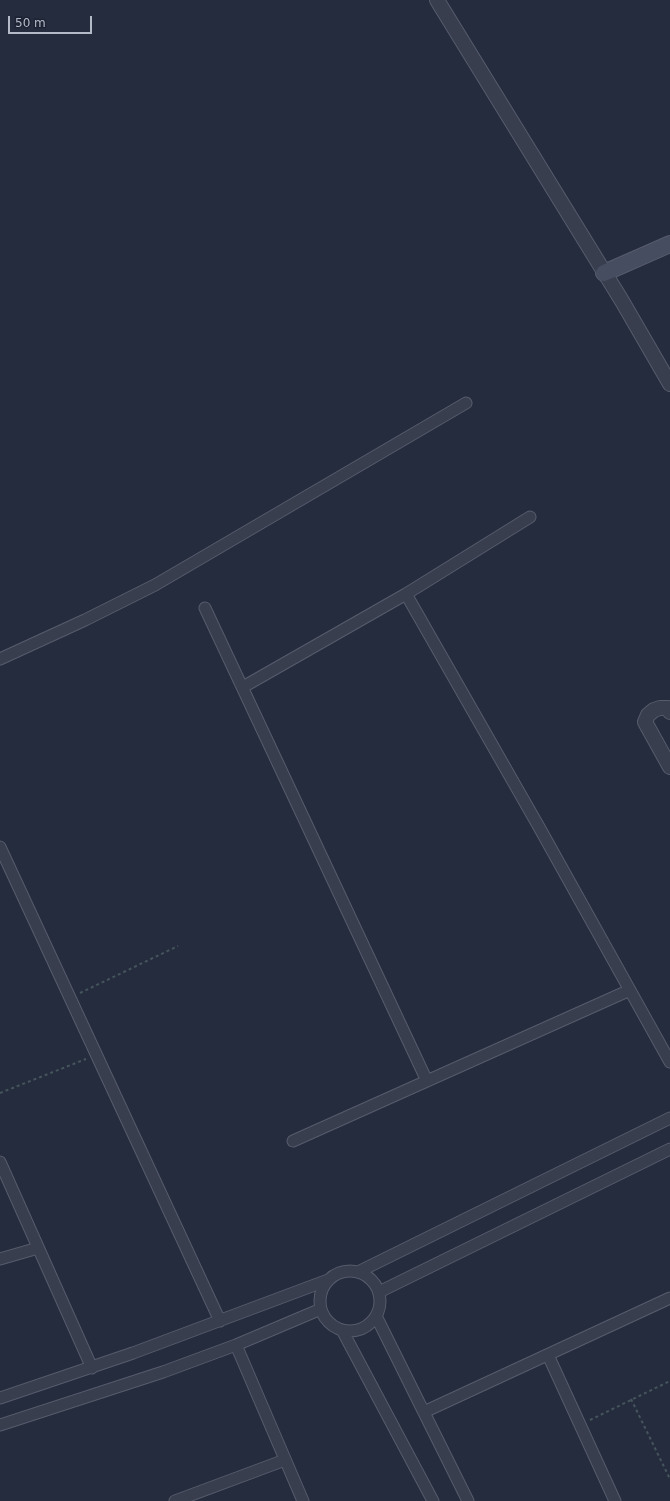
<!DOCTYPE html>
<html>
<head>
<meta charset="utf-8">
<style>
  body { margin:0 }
  #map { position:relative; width:670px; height:1501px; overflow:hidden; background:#252c3e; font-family:"DejaVu Sans",sans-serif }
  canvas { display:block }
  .scale { position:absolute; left:8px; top:16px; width:84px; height:18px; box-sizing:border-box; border:2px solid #b5bac9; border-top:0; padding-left:5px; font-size:12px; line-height:14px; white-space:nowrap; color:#b5bac9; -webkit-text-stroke:3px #1e2333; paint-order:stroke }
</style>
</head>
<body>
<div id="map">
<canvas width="670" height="1501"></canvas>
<div class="scale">50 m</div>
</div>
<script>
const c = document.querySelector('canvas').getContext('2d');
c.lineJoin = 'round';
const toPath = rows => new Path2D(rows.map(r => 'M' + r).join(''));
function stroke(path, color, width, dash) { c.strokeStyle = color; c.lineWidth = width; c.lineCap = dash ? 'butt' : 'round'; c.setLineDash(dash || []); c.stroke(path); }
const path = toPath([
  [80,993,178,946],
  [0,1093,86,1059],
  [631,1399,670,1479],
  [590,1420,670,1381]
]);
const minor = toPath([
  [406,594,539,827,670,1062],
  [205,608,427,1081],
  [0,659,85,620,155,585,466,403],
  [243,687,406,594,530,517],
  [0,847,220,1321],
  [293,1141,630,990],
  [0,1162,92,1368],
  [0,1259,38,1248],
  '320 1301a30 30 0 1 1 60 0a30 30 0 1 1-60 0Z',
  [358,1272,670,1118],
  [379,1292,670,1149],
  [376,1316,468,1501],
  [342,1330,433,1501],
  [236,1345,303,1501],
  [548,1355,615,1501],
  [0,1398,133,1353,328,1280],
  [424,1412,670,1298],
  [0,1425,163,1372,236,1345,321,1309],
  [175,1501,285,1460]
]);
const tertiary = toPath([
  [437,0,622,301,670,384],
  [670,712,668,708,660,708,654,710,648,715,645,722,670,767]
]);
const secondary = toPath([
  [604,273,670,244]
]);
stroke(minor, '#575c6c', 13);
stroke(tertiary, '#575c6c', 16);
stroke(secondary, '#575c6c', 18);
stroke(path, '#45555c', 2, [3, 3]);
stroke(minor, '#393e4e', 11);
stroke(tertiary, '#393e4e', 14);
stroke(secondary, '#474d61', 16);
</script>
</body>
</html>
